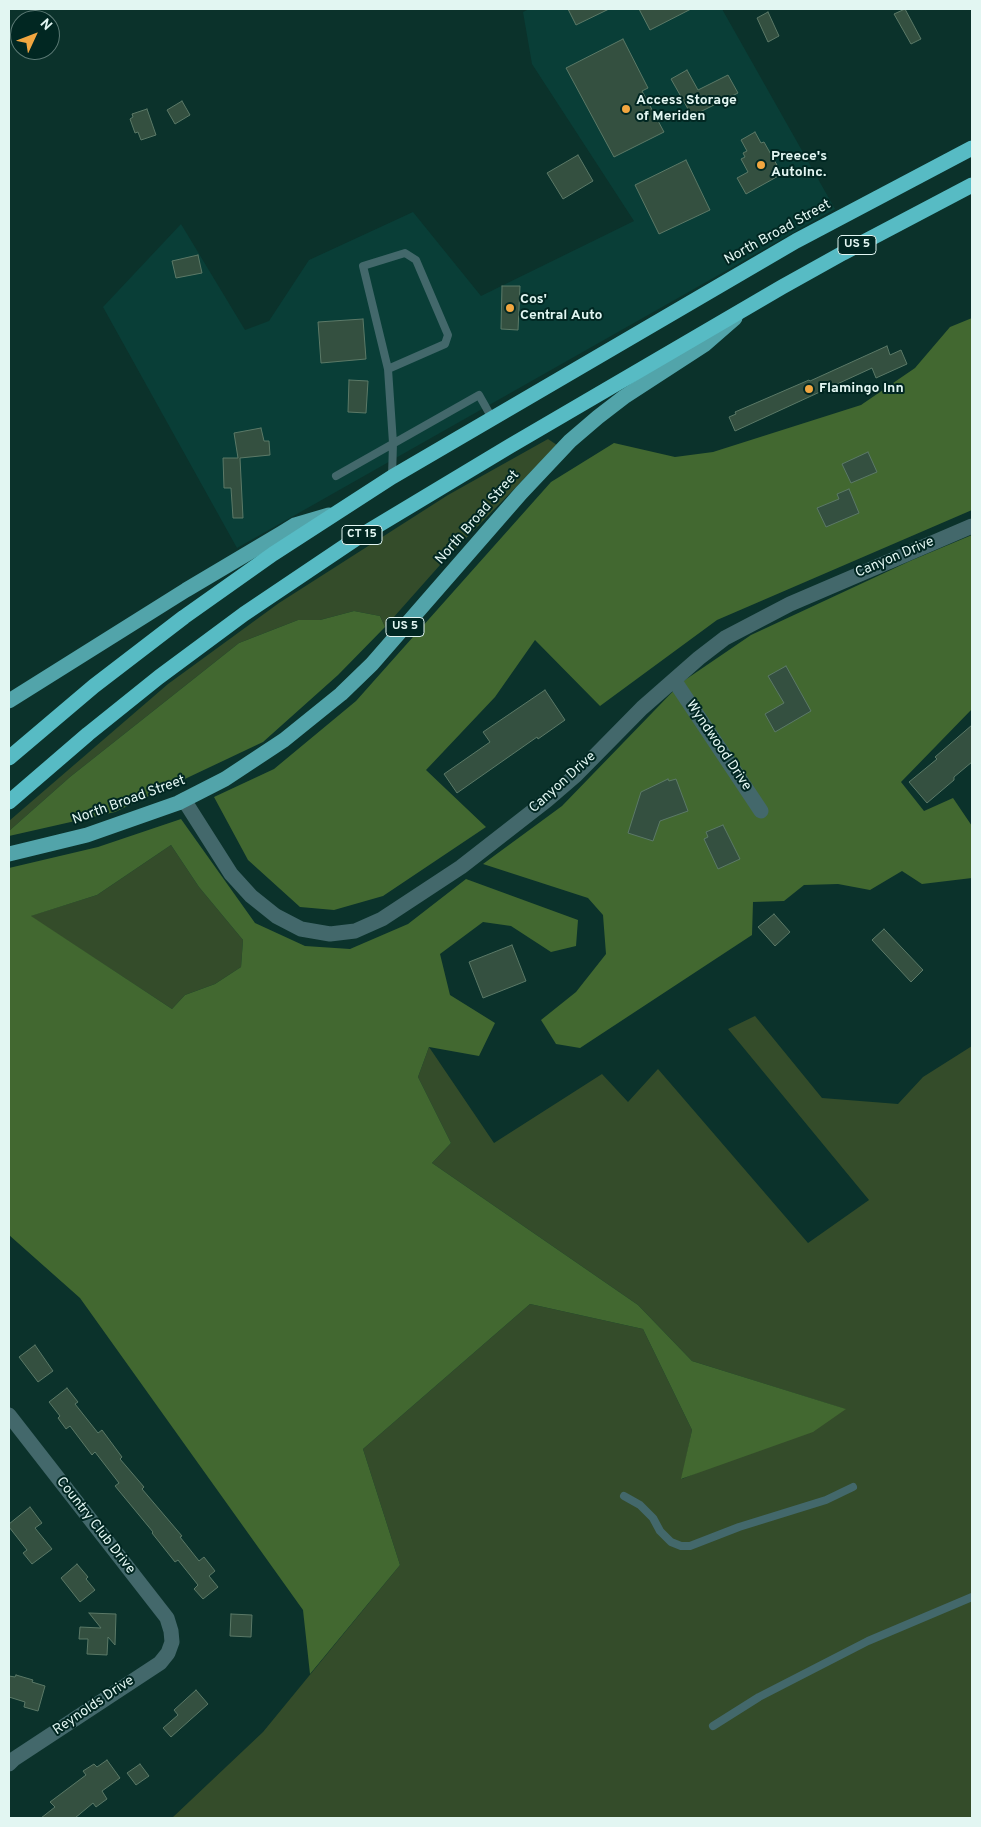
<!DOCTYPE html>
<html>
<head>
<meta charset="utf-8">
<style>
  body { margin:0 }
  #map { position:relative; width:981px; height:1827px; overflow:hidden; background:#0b322b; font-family:Overpass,sans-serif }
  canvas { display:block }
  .frame { position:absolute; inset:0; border:10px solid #e2f6f2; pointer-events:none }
  .north { position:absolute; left:10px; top:10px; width:50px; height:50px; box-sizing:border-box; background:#012722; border:1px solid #5b7a75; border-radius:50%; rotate:47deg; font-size:14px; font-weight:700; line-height:20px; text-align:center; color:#e2f6f2 }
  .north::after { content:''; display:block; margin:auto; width:18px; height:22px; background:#f1a640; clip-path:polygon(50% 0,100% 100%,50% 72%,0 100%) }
</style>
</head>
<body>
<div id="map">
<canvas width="981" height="1827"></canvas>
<div class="frame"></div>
<div class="north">N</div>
</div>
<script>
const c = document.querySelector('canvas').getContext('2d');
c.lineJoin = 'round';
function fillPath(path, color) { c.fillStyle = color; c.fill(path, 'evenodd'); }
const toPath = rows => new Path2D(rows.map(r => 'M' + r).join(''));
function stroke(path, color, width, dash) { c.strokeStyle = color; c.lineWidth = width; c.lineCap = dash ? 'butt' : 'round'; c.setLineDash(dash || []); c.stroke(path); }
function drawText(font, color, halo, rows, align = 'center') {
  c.font = font + ' Overpass,sans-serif'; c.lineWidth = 4; c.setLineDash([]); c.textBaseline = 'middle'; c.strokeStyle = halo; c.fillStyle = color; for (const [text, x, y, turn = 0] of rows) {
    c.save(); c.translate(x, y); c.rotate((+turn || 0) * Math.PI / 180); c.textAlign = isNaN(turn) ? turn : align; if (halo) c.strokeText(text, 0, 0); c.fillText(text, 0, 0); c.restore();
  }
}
const built = toPath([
  [529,9,722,9,835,209,237,548,103,307,181,224,245,330,269,321,309,260,413,212,481,296,634,221,532,64,523,12]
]);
const green = toPath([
  [548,439,557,445,440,565,385,627,380,616,354,611,320,620,298,620,239,643,70,777,9,831,9,821,168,684,279,603,448,495],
  [171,845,199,887,243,940,241,967,215,984,185,995,172,1009,30,916,97,895],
  [755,1016,822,1098,898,1104,923,1077,972,1046,972,1818,172,1818,263,1732,400,1565,363,1449,530,1304,643,1329,692,1430,682,1479,845,1409,692,1361,638,1305,432,1163,451,1143,418,1077,429,1047,494,1143,602,1074,628,1102,658,1069,808,1243,869,1200,728,1029]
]);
const forest = toPath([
  [972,318,972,510,717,620,600,706,535,640,495,697,426,770,486,827,383,896,334,910,300,907,248,860,214,797,274,769,356,701,551,482,614,443,675,457,713,452,861,405,915,368,950,327],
  [972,535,972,709,901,782,924,811,953,798,972,826,972,878,922,884,902,871,870,890,838,884,804,885,784,901,753,902,752,935,580,1048,556,1044,541,1020,576,992,606,954,603,915,588,898,483,864,562,806,682,682,751,635,910,561],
  [354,611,380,616,385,627,338,675,263,742,115,812,9,836,9,831,70,777,239,643,298,620,320,620],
  [181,819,255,923,305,946,350,949,408,924,466,879,578,920,576,946,551,952,511,926,483,922,440,954,450,995,495,1023,479,1056,429,1047,418,1077,451,1143,432,1163,638,1305,692,1361,846,1409,813,1432,681,1479,692,1430,643,1329,530,1304,363,1449,400,1565,310,1674,303,1610,80,1298,9,1235,9,868,98,847],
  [171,845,199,887,243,940,241,967,215,984,185,995,172,1009,31,916,97,895]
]);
const building = toPath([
  [568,9,609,9,576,25,568,9],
  [639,9,691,9,650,30,639,9],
  [905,9,921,39,911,44,894,14,905,9],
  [768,12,779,36,768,42,757,18,768,12],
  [623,39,648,88,642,91,664,132,614,157,566,68,623,39],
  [687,70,698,90,728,75,738,93,692,116,671,79,687,70],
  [182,101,190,115,175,124,167,110,182,101],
  [147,109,156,135,141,140,138,132,135,133,130,119,133,117,132,114,147,109],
  [755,132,761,143,764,142,782,174,746,194,737,178,748,172,741,159,745,157,743,153,747,151,741,140,755,132],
  [578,155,593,181,563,199,547,173,578,155],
  [686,160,710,210,659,234,635,185,686,160],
  [198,255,202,273,176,278,172,261,198,255],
  [502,286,520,286,518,330,501,329,502,286],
  [363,319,366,359,321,363,318,322,363,319],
  [887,346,890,355,901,350,907,364,876,378,872,368,735,431,729,417,736,414,735,412,809,380,810,381,887,346],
  [349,380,368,381,366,413,348,412,349,380],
  [261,428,264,441,269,441,270,455,240,458,243,518,233,518,231,488,224,488,223,458,238,458,234,433,261,428],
  [868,452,877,472,851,483,842,464,868,452],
  [849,489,859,513,826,527,817,508,839,499,837,494,849,489],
  [786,666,811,711,775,732,765,714,784,703,768,676,786,666],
  [545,690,565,720,538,739,537,737,457,793,444,774,490,742,483,732,545,690],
  [972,725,972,762,954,777,954,780,927,803,909,782,937,759,935,757,972,725],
  [668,779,669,781,676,779,688,811,660,821,653,841,628,833,641,792,668,779],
  [723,825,740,859,718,869,704,839,708,837,706,832,723,825],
  [774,914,790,932,775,946,758,927,774,914],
  [884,929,923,970,911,982,872,940,884,929],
  [512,945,526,981,483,998,469,962,512,945],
  [35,1345,53,1371,38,1382,19,1357,35,1345],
  [67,1388,78,1402,75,1404,98,1433,102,1430,122,1457,120,1459,144,1487,142,1489,182,1536,180,1537,199,1561,204,1557,215,1571,209,1576,218,1587,203,1599,194,1589,198,1585,178,1560,175,1562,152,1533,153,1532,115,1486,119,1483,95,1452,92,1455,70,1426,66,1429,58,1418,60,1416,49,1402,67,1388],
  [30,1507,42,1523,35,1528,52,1549,32,1564,23,1553,27,1550,9,1527,9,1524,30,1507],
  [77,1564,88,1577,86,1579,95,1590,80,1602,61,1578,77,1564],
  [89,1613,116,1614,115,1645,108,1637,107,1655,87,1654,88,1639,79,1639,80,1627,101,1628,89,1613],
  [231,1614,252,1615,251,1637,230,1636,231,1614],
  [16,1675,33,1680,32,1682,45,1686,38,1711,24,1707,25,1702,9,1697,9,1676,15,1677,16,1675],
  [196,1690,208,1704,171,1737,163,1728,178,1715,174,1710,196,1690],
  [107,1760,120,1778,102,1791,107,1799,96,1807,93,1803,75,1818,41,1818,55,1807,50,1802,86,1775,83,1771,94,1764,97,1767,107,1760],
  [140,1764,149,1776,136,1785,127,1773,140,1764]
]);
const lane = toPath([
  [388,369,363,266,405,253,416,260,448,335,445,344,388,369,393,443,392,477],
  [336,476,479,395,492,418],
  [624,1496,640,1505,653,1518,660,1531,671,1542,681,1546,690,1546,739,1527,826,1500,853,1487],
  [713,1726,759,1697,868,1641,972,1597]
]);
const street = toPath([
  [674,680,761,811],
  [184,800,231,874,251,896,276,916,301,929,330,934,355,931,382,919,461,867,547,800,576,775,642,708,699,658,725,638,790,604,972,526],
  [9,1415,167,1618,171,1631,172,1642,168,1653,160,1663,14,1759,9,1764]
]);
const primary = toPath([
  [9,701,186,590,282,533,295,525,329,515],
  [9,854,87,835,178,803,225,779,284,740,341,694,372,664,521,493,570,441,598,417,624,397,704,345,735,318]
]);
const highway = toPath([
  [9,758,94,686,184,617,273,554,392,477,796,241,972,148],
  [9,802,88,734,159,677,244,614,357,538,510,446,782,287,843,253,972,185]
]);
const markers = [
  [626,109,5,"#f1a640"],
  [761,165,5,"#f1a640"],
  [510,308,5,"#f1a640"],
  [809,389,5,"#f1a640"]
];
const shields = [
  [857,245,38],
  [362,535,40],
  [405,627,38]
];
const shieldNames = [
  ["US 5",857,245],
  ["CT 15",362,535],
  ["US 5",405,627]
];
const poiNames = [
  ["Access Storage",636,101],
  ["of Meriden",636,117],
  ["Preece's",771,157],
  ["AutoInc.",771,173],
  ["Cos'",520,300],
  ["Central Auto",520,316],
  ["Flamingo Inn",819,389]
];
const streetNames = [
  ["North Broad Street",778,233,-29],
  ["North Broad Street",478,518,-49],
  ["Canyon Drive",895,558,-23],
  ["Wyndwood Drive",718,746,56],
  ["Canyon Drive",563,783,-42],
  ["North Broad Street",129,801,-20],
  ["Country Club Drive",95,1526,52],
  ["Reynolds Drive",94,1706,-34]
];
fillPath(built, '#093e37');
fillPath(green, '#344c2a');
fillPath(forest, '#426830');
fillPath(building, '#345040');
stroke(building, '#5b7967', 1);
stroke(lane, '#43686b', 8);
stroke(street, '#43686b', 15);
stroke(primary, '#52a4aa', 15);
stroke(highway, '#57bbc4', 15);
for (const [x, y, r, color] of markers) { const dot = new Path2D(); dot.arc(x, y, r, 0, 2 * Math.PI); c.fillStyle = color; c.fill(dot); stroke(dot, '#012722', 2); }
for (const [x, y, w] of shields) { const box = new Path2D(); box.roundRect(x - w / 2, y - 9.5, w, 19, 4); c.fillStyle = '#012722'; c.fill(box); stroke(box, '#e2f6f2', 1); }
drawText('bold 12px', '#e2f6f2', null, shieldNames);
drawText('bold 14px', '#e2f6f2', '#012722', poiNames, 'left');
drawText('14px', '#e2f6f2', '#012722', streetNames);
</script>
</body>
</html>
